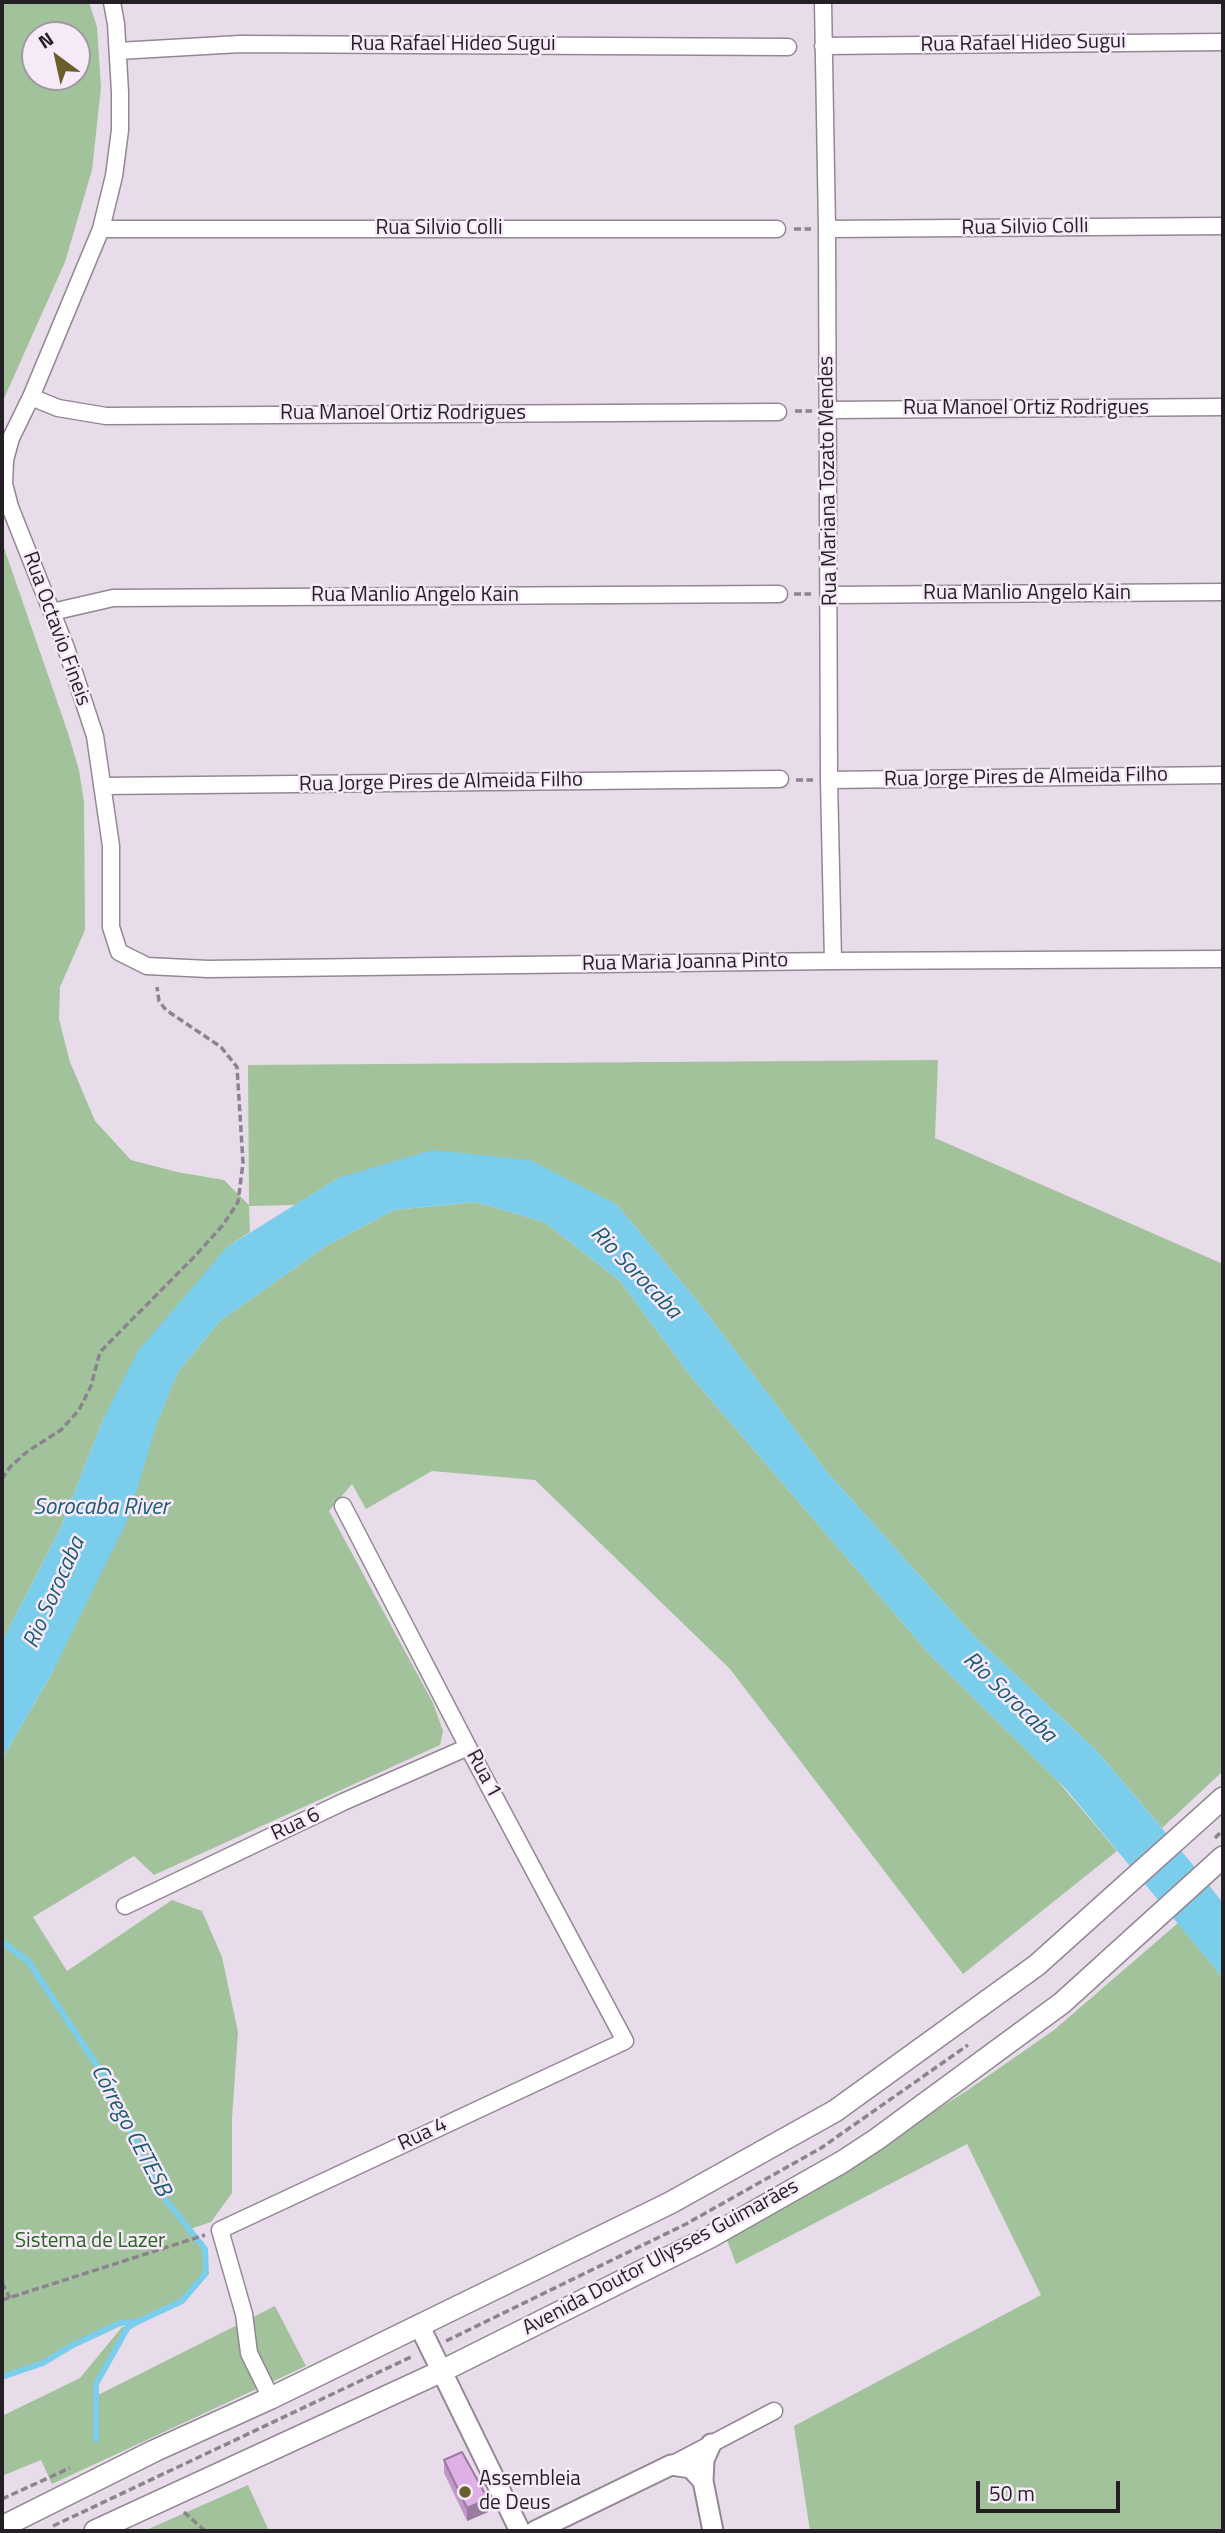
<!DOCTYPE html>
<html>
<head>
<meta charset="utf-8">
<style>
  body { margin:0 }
  #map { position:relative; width:1225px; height:2533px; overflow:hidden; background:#e8dcea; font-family:"Titillium Web",sans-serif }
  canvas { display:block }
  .frame { position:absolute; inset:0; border:4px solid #231f24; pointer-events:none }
  .north { position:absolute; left:21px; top:21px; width:70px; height:70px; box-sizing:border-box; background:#f6e9f8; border:2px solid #a298a3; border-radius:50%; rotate:327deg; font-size:19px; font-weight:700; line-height:28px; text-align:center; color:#231f24 }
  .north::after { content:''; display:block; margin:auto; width:24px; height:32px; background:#6a5e2b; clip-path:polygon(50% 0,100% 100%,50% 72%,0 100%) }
  .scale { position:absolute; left:976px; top:2481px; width:144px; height:32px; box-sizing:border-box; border:4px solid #231f24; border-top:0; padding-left:9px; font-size:21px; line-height:24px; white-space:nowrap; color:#231f24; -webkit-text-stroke:5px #f6e9f8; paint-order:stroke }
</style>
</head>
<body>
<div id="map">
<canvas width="1225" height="2533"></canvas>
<div class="frame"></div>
<div class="north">N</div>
<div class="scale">50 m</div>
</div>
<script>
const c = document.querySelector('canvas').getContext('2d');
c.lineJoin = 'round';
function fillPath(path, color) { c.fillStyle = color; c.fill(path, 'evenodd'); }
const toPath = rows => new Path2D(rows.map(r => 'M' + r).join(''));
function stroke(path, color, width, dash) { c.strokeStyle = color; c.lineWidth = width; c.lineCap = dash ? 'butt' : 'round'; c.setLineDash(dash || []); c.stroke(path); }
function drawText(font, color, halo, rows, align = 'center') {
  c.font = font + ' "Titillium Web",sans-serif'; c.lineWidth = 5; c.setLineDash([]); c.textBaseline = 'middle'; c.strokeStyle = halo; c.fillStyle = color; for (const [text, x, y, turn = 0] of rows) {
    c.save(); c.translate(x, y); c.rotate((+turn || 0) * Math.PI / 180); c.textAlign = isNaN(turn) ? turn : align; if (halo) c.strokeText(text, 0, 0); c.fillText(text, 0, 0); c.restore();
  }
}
const green = toPath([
  [2,2,89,2,97,27,101,87,92,170,65,262,2,403],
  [77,35,77,77,35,77,35,35],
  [2,542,68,733,79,770,84,802,85,930,60,987,59,1019,70,1062,95,1121,131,1160,177,1172,224,1180,249,1205,248,1065,938,1060,935,1138,1223,1264,1223,1771,1162,1828,1096,1750,974,1636,827,1472,699,1303,616,1204,338,1178,295,1205,249,1206,250,1232,227,1247,104,1417,60,1529,2,1642],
  [476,1202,544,1222,620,1281,692,1378,932,1657,1056,1779,1117,1851,963,1974,730,1669,535,1480,432,1471,366,1509,352,1484,329,1511,433,1703,443,1731,440,1745,154,1875,134,1856,33,1917,67,1971,172,1900,202,1911,222,1957,238,2032,232,2118,232,2193,211,2222,190,2229,205,2249,206,2273,182,2301,137,2322,120,2323,73,2345,43,2363,2,2377,2,1759,51,1675,178,1372,220,1321,326,1246,394,1210],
  [1178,1923,1223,1978,1223,2531,810,2531,794,2426,1041,2295,967,2144,736,2264,727,2240,965,2092,1054,2030],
  [275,2306,306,2366,52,2484,41,2460,2,2476,2,2416,80,2378,122,2327,128,2327,96,2384,96,2396],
  [248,2485,269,2531,144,2531]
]);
const water = toPath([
  [432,1150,530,1160,616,1204,699,1303,827,1472,974,1636,1096,1750,1193,1865,1223,1903,1223,1978,1066,1789,932,1657,692,1378,620,1281,544,1222,476,1202,394,1210,326,1246,220,1321,178,1372,157,1423,128,1519,51,1675,2,1759,2,1642,60,1529,104,1417,138,1351,227,1247,338,1178]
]);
const stream = toPath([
  [2,1942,28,1961,104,2076,165,2199,205,2249,206,2273,182,2301,137,2322,120,2323,73,2345,43,2363,2,2377],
  [96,2439,96,2384,128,2327,134,2324]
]);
const path = toPath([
  [794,229,811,229],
  [795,411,812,411],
  [794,594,811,594],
  [796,780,813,780],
  [2,1479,10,1467,28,1451,61,1430,79,1410,91,1386,100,1352,196,1255,223,1225,238,1202,243,1163,237,1067,221,1047,166,1010,159,1001,157,987],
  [1215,1838,1223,1830],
  [2,2283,10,2298],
  [2,2300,205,2235],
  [446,2341,686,2224,821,2148,968,2045],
  [2,2499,70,2468],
  [184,2512,205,2531],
  [53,2526,413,2356]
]);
const minor = toPath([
  [112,2,116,24,120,92,120,130,114,176,101,229,31,397,11,438,5,460,4,484,10,507,66,648,95,736,111,846,111,927,119,952,147,966,208,969,833,961,1223,959],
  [823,2,827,229,829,780,833,961],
  [823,46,1223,42],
  [118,51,240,44,788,47],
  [101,229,777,229],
  [827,229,1223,226],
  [31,397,58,408,106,416,778,412],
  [828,410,1223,407],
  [830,595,1223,592],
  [52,612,113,598,779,594],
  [829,780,1223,775],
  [102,786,780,779],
  [125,1906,343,1802,468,1747],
  [271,2398,249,2353,244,2314,220,2230,625,2041,468,1747,343,1506],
  [671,2465,774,2411]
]);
const tertiary = toPath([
  [419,2325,520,2531],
  [703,2481,704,2460,711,2444],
  [535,2531,671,2465,691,2468,703,2481,713,2531]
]);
const secondary = toPath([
  [2,2527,154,2451,271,2398,670,2203,835,2111,1037,1965,1223,1798],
  [95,2531,442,2371,710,2237,842,2162,877,2139,1062,2003,1223,1857]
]);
const wall = toPath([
  [444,2460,488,2512,467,2521,444,2473]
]);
const shadedWall = toPath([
  [488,2499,488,2512,467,2521,467,2508]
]);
const building = toPath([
  [462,2452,488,2499,467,2508,444,2460,462,2452]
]);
const markers = [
  [465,2492,7,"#6a5e2b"]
];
const streetNames = [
  ["Rua Rafael Hideo Sugui",1023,44,-1],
  ["Rua Rafael Hideo Sugui",453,45],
  ["Rua Silvio Colli",1025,228,-1],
  ["Rua Silvio Colli",439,229],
  ["Rua Manoel Ortiz Rodrigues",1026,409],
  ["Rua Manoel Ortiz Rodrigues",403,414],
  ["Rua Mariana Tozato Mendes",829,481,-91],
  ["Rua Manlio Angelo Kain",1027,594],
  ["Rua Manlio Angelo Kain",415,596],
  ["Rua Octavio Fineis",56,629,70],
  ["Rua Jorge Pires de Almeida Filho",1026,778,-1],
  ["Rua Jorge Pires de Almeida Filho",441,783,-1],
  ["Rua Maria Joanna Pinto",685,963,-1],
  ["Rua 1",483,1774,62],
  ["Rua 6",296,1825,-25],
  ["Rua 4",423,2135,-25],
  ["Avenida Doutor Ulysses Guimarães",661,2258,-28]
];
const parkNames = [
  ["Sistema de Lazer",90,2242]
];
const poiNames = [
  ["Assembleia",479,2480],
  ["de Deus",479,2504]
];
const waterNames = [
  ["Rio Sorocaba",635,1273,46],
  ["Sorocaba River",101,1508],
  ["Rio Sorocaba",55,1593,-66],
  ["Rio Sorocaba",1009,1698,44],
  ["Córrego CETESB",130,2131,62]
];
fillPath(green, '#a2c29c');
fillPath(water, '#7bceeb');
stroke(stream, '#7bceeb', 6);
stroke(minor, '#938794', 19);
stroke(tertiary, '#938794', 23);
stroke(secondary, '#938794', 24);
stroke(path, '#8b838d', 3.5, [7, 3.5]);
stroke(minor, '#fff', 16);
stroke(tertiary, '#fff', 19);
stroke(secondary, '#fff', 21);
fillPath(wall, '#c097c6');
fillPath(shadedWall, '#9c7ba1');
fillPath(building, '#dfb0e6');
stroke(building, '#9c7ba1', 2);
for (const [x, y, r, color] of markers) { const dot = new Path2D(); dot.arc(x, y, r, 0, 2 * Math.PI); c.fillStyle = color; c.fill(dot); stroke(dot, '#f6e9f8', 2.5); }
drawText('21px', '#231f24', '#f6e9f8', streetNames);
drawText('21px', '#296620', '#f6e9f8', parkNames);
drawText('21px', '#231f24', '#f6e9f8', poiNames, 'left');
drawText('italic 23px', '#1a5d71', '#f6e9f8', waterNames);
</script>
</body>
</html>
